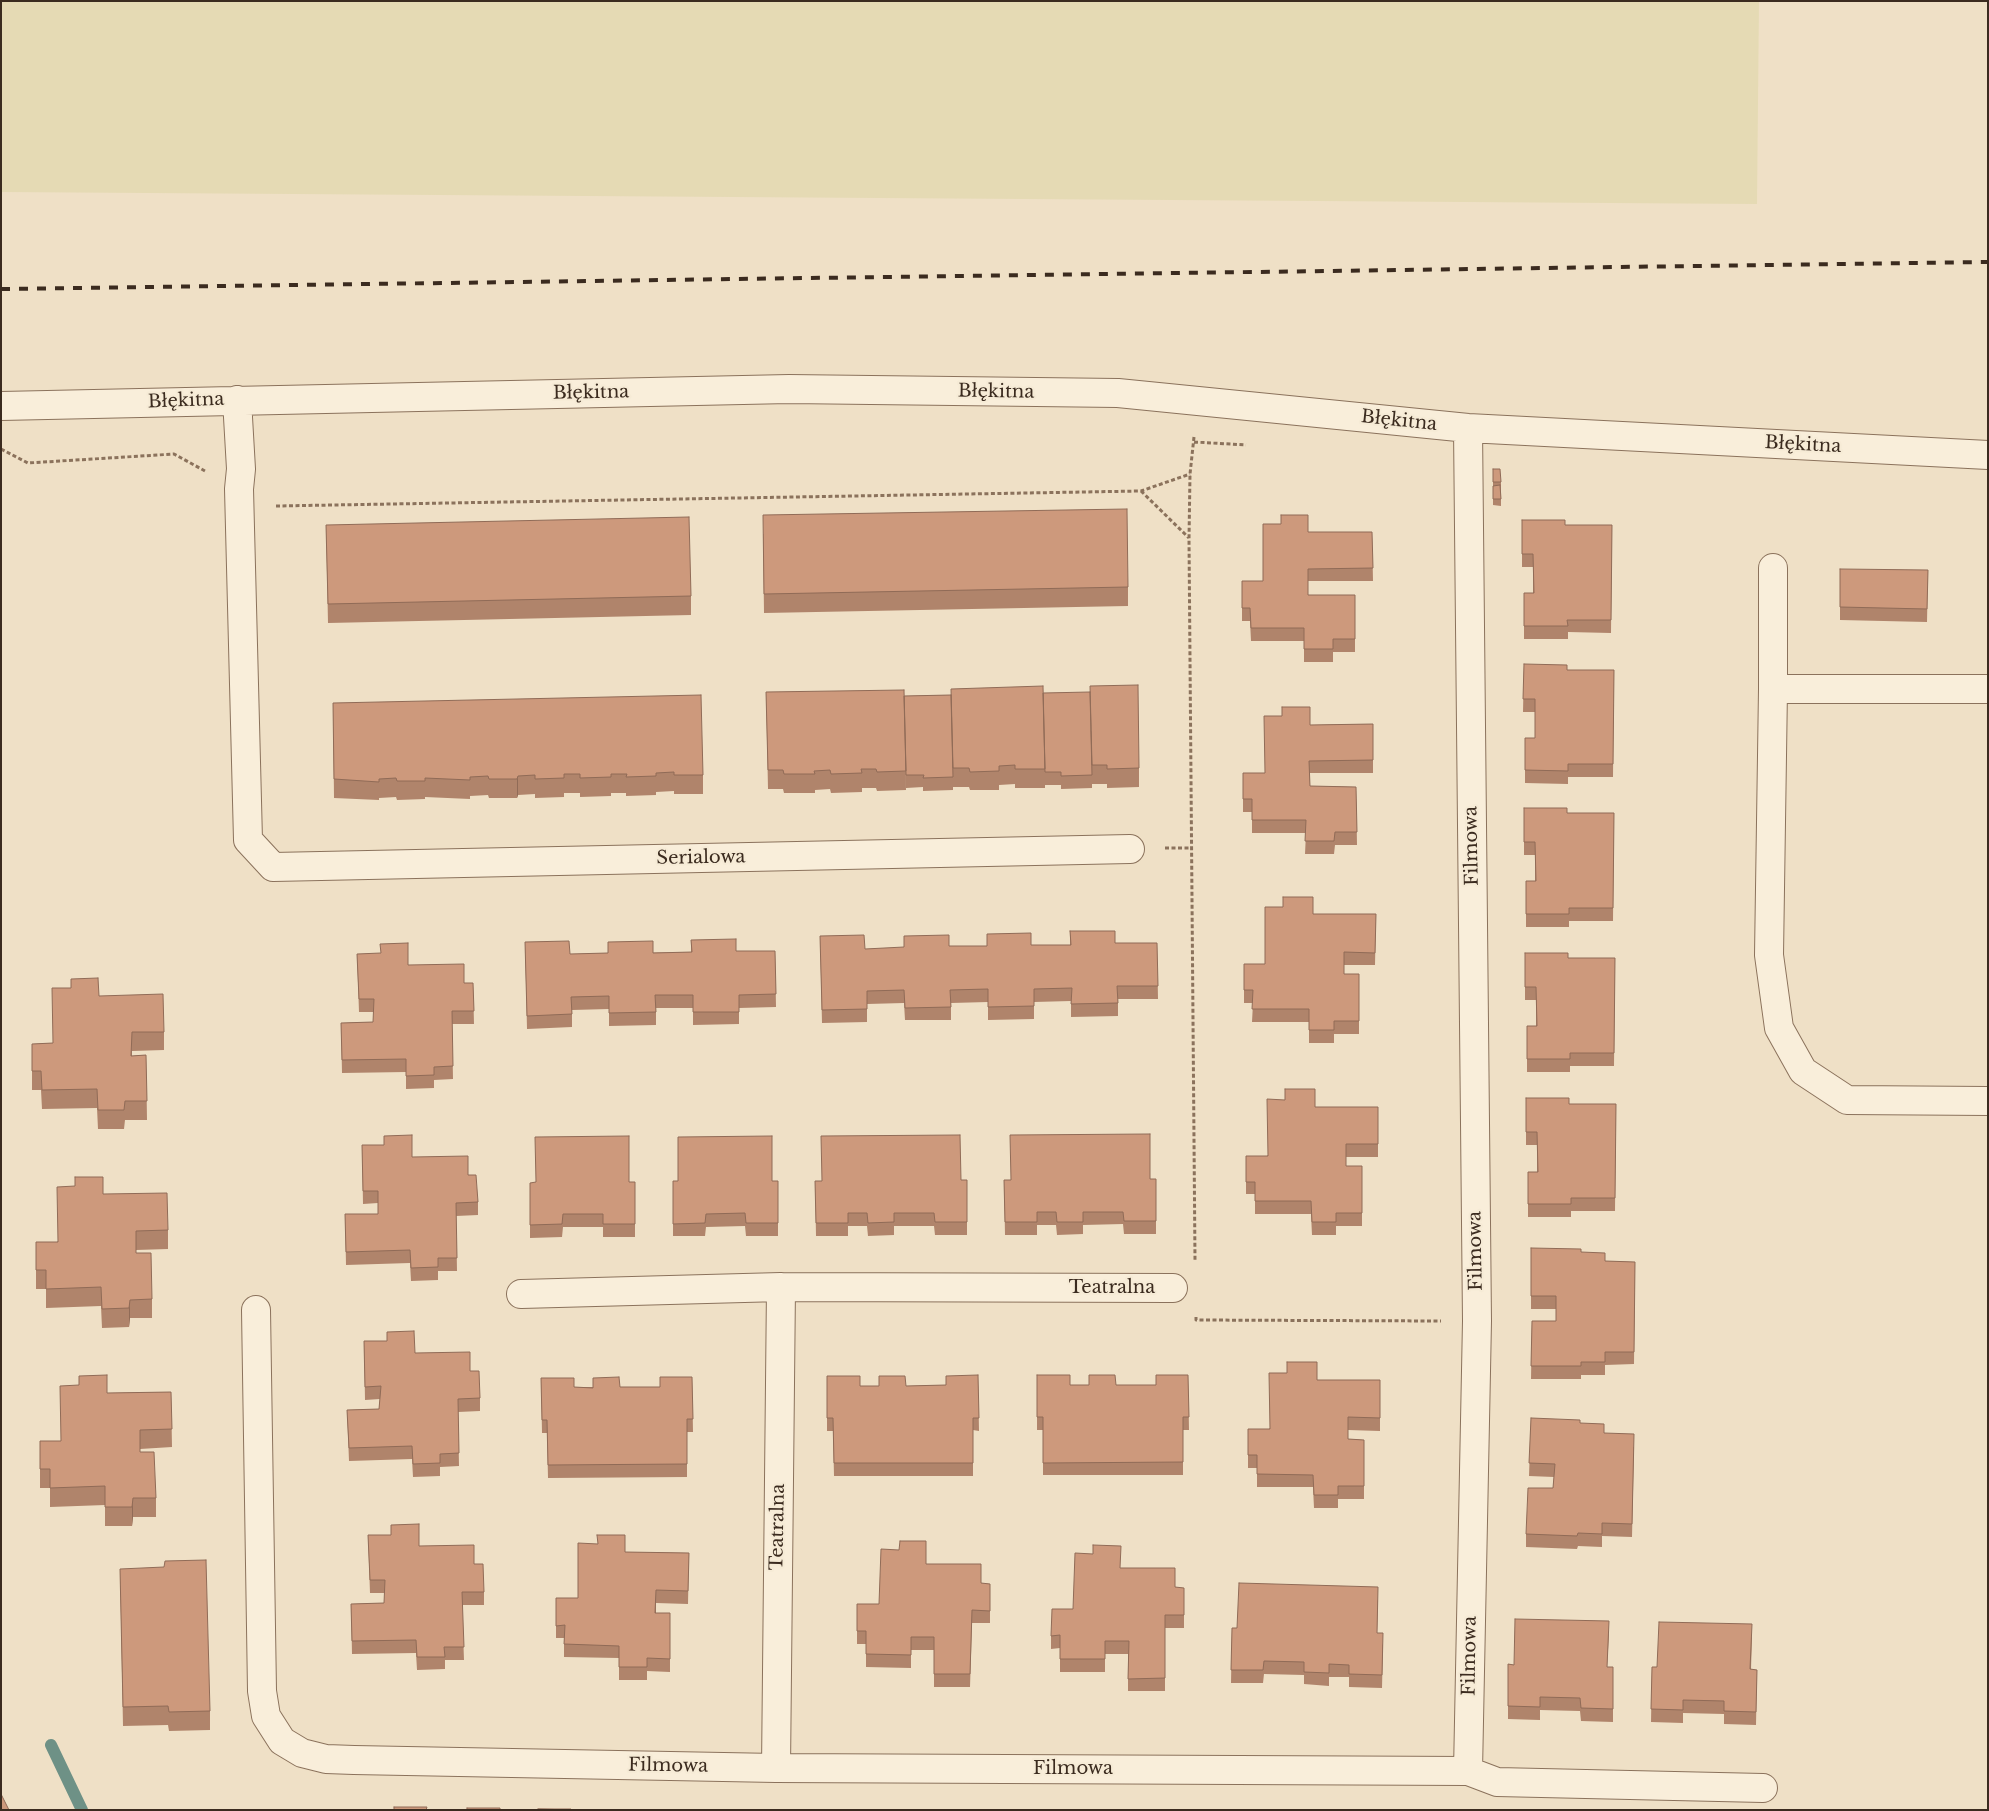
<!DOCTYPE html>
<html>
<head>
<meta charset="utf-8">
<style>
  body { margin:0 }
  #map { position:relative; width:1989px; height:1811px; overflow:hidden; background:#efe0c6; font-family:"Libre Baskerville",serif }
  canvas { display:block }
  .frame { position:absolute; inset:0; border:2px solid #3b2b1f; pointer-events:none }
</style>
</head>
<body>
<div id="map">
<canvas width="1989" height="1811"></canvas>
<div class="frame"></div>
</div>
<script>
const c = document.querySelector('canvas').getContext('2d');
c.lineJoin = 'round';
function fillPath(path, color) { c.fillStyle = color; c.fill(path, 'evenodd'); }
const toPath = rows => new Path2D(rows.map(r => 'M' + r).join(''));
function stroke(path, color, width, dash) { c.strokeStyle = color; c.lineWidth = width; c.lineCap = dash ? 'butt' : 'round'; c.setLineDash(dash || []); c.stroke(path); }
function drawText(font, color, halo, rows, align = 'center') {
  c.font = font + ' "Libre Baskerville",serif'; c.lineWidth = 4.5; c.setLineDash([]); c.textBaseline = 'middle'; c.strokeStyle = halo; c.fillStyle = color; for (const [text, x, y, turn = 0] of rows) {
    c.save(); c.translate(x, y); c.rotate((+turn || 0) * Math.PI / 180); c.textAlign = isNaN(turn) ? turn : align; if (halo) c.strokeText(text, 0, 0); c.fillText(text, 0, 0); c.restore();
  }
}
const farmland = toPath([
  [1,1,1759,1,1757,204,1,192]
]);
const stream = toPath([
  [51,1745,82,1810]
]);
const path = toPath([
  [1194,437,1190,474,1189,539,1195,1260],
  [1194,442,1246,445],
  [1,449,28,463,174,454,205,471],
  [1141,491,1189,538],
  [276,506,1141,491,1190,474],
  [1165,848,1192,848],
  [1196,1317,1196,1320,1441,1321]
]);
const minor = toPath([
  [237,400,241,469,239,489,248,840,273,867,1130,849],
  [1,406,789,389,1118,393,1468,428,1988,455],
  [1773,568,1773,689,1988,689],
  [1773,689,1769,955,1779,1028,1803,1071,1847,1100,1988,1101],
  [521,1294,781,1287,1173,1288],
  [256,1310,262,1691,266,1716,282,1741,302,1753,326,1759,354,1760,776,1768,1468,1771,1477,1321,1468,428],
  [776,1768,781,1287],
  [1468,1771,1497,1782,1763,1788]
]);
const rail = toPath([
  [1,289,1988,262]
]);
const wall = toPath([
  [1493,469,1501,482,1501,506,1493,505],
  [1281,515,1308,532,1372,532,1373,581,1308,581,1308,595,1355,595,1355,652,1333,652,1333,662,1304,662,1304,641,1251,641,1250,621,1242,621,1242,581,1263,581,1281,524],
  [1522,520,1565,525,1612,525,1611,633,1568,632,1568,639,1524,639,1524,593,1533,593,1533,567,1522,567],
  [326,525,691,596,691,615,328,623],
  [763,534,1128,587,1128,606,764,613],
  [1928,570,1927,622,1840,620,1840,607],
  [1524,664,1567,670,1614,670,1613,777,1568,777,1568,784,1525,783,1525,738,1535,738,1535,712,1523,712],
  [766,692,904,696,1043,693,1139,768,1139,787,1107,788,1107,784,1092,784,1092,782,1092,788,1061,789,1061,785,1045,785,1045,788,1015,788,1015,784,999,785,999,790,970,790,969,787,953,787,953,790,923,791,923,787,906,788,905,754,906,790,877,791,876,788,862,788,862,792,831,793,830,789,815,790,815,793,784,793,783,789,768,789],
  [333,703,703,775,703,794,674,794,674,791,656,792,656,795,626,796,626,793,611,793,611,796,580,797,580,793,564,793,564,797,535,798,535,794,518,795,517,798,489,798,488,795,470,796,470,799,425,797,425,799,397,800,396,797,379,798,379,800,334,798],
  [1373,724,1373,773,1310,773,1310,786,1356,787,1357,845,1335,845,1334,854,1305,854,1306,833,1252,833,1252,812,1243,812,1243,773,1265,773,1310,725],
  [1524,808,1567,813,1614,813,1613,921,1569,921,1569,927,1526,927,1526,881,1535,881,1535,855,1524,855],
  [1283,897,1313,914,1376,914,1375,965,1344,965,1344,974,1359,974,1359,1034,1334,1034,1334,1043,1309,1043,1309,1022,1252,1022,1253,1003,1244,1003,1244,964,1265,964,1283,907],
  [1070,931,1115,943,1157,943,1158,999,1118,999,1118,1016,1071,1017,1071,1001,1034,1002,1034,1019,988,1020,988,1002,951,1003,951,1020,905,1020,904,1003,867,1004,867,1022,822,1023,820,936,865,949,1070,945],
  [691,940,736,951,775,951,776,1007,739,1008,739,1024,693,1025,693,1008,656,1008,656,1025,609,1026,609,1009,572,1010,572,1027,527,1029,525,942,570,954,691,952],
  [1525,953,1568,958,1615,958,1614,1066,1570,1066,1570,1072,1527,1072,1527,1026,1536,1026,1536,1000,1525,1000],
  [357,954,408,965,464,983,473,983,474,1024,452,1024,453,1079,434,1080,434,1088,406,1089,406,1072,342,1073,341,1023,373,1022,374,1012,359,1012],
  [99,996,164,1032,164,1050,132,1051,132,1056,146,1055,147,1120,125,1120,124,1129,98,1129,97,1108,42,1109,41,1090,32,1090,32,1044,53,1043],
  [1526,1098,1569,1104,1616,1104,1615,1211,1571,1211,1571,1217,1528,1217,1528,1172,1537,1172,1537,1145,1526,1145],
  [1315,1107,1378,1107,1378,1157,1346,1157,1346,1166,1362,1166,1362,1226,1336,1226,1336,1235,1312,1235,1311,1214,1255,1214,1255,1194,1246,1194,1246,1156,1267,1156],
  [362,1145,412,1157,468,1175,478,1202,478,1215,456,1216,457,1271,438,1271,438,1280,411,1281,410,1263,346,1265,345,1214,378,1214,378,1203,363,1204],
  [1156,1179,1156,1234,1124,1234,1123,1224,1083,1225,1083,1234,1057,1235,1056,1225,1037,1225,1037,1235,1005,1235,1004,1180],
  [967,1180,967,1235,935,1235,934,1226,894,1226,894,1235,868,1236,867,1226,848,1226,848,1236,816,1236,815,1181],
  [673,1181,778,1181,778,1236,746,1236,745,1226,706,1227,705,1236,673,1236],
  [635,1182,635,1237,603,1237,603,1227,563,1227,562,1237,530,1238,530,1183],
  [103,1194,168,1230,168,1249,136,1250,136,1253,152,1299,152,1318,130,1318,129,1327,102,1328,101,1306,46,1308,46,1289,36,1289,36,1242,57,1242],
  [1531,1248,1581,1252,1605,1261,1635,1262,1634,1364,1605,1365,1605,1375,1581,1375,1581,1379,1531,1379,1532,1321,1556,1321,1556,1309,1531,1309],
  [364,1341,415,1353,470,1371,480,1398,480,1411,458,1412,459,1466,440,1467,440,1476,413,1477,412,1459,349,1461,347,1410,379,1409,380,1399,365,1400],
  [978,1375,979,1431,973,1430,973,1476,834,1476,833,1431,827,1431,827,1376,860,1386,906,1386,946,1385],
  [1037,1375,1070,1385,1156,1385,1188,1375,1189,1430,1183,1430,1183,1475,1043,1475,1043,1430,1037,1430],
  [692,1377,693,1432,687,1432,687,1477,548,1478,547,1433,542,1433,541,1378,574,1387,660,1387],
  [1317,1380,1380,1380,1380,1431,1348,1430,1348,1439,1364,1440,1364,1499,1338,1499,1338,1508,1314,1508,1313,1487,1257,1487,1257,1468,1248,1468,1248,1429,1269,1429],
  [171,1392,172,1447,140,1449,140,1452,156,1498,156,1517,133,1517,132,1526,105,1526,105,1505,50,1507,50,1488,40,1488,40,1441,61,1441,107,1393],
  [1531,1418,1580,1423,1604,1433,1634,1447,1632,1537,1602,1536,1602,1547,1578,1546,1577,1549,1526,1547,1526,1534,1553,1488,1554,1477,1529,1476],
  [368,1535,419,1546,474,1564,484,1592,484,1605,462,1605,464,1660,445,1660,445,1669,417,1670,416,1653,352,1654,351,1604,384,1603,385,1593,370,1593],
  [625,1552,689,1553,688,1604,656,1603,656,1613,670,1613,670,1672,647,1671,647,1680,619,1680,619,1658,564,1657,564,1638,556,1638,556,1598,578,1598],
  [926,1564,981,1583,990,1584,990,1623,972,1623,970,1687,934,1687,934,1650,911,1650,911,1668,866,1667,866,1644,857,1644,857,1631,879,1604],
  [1120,1568,1175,1587,1184,1588,1184,1628,1165,1628,1165,1691,1128,1691,1128,1654,1105,1654,1105,1672,1060,1672,1060,1648,1051,1649,1051,1636,1073,1609],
  [120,1569,210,1711,210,1730,169,1731,168,1725,123,1726],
  [1378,1600,1377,1633,1383,1645,1382,1688,1349,1687,1349,1677,1329,1677,1329,1686,1304,1684,1304,1675,1264,1674,1263,1683,1231,1683,1232,1628,1237,1628],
  [1609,1634,1607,1667,1613,1667,1613,1722,1581,1721,1580,1711,1540,1710,1540,1720,1508,1719,1508,1664,1514,1665],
  [1752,1637,1751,1669,1757,1670,1756,1725,1724,1724,1724,1714,1683,1713,1683,1723,1651,1722,1652,1667,1657,1667]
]);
const shadedWall = toPath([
  [518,776,518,795,517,798,517,779],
  [130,1300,130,1318,129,1327,129,1308],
  [133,1498,133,1517,132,1526,132,1507],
  [656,1590,656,1603,655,1626,655,1613]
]);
const building = toPath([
  [1493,469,1500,469,1501,482,1493,482,1493,469],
  [1500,485,1501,499,1493,499,1493,486,1500,485],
  [1127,509,1128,587,764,594,763,515,1127,509],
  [1281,515,1308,515,1308,532,1372,532,1373,568,1308,569,1308,595,1355,595,1355,639,1333,639,1333,649,1304,649,1304,628,1251,628,1250,608,1242,608,1242,581,1263,581,1263,524,1281,524,1281,515],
  [689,517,691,596,328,604,326,525,689,517],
  [1522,520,1565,520,1565,525,1612,525,1611,620,1567,620,1568,626,1524,626,1524,593,1534,593,1533,554,1522,554,1522,520],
  [1840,569,1928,570,1927,609,1840,607,1840,569],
  [1524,664,1567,665,1567,670,1614,670,1613,764,1568,764,1568,771,1525,770,1525,738,1535,738,1535,699,1523,699,1524,664],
  [1138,685,1139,768,1107,769,1107,765,1092,765,1090,686,1138,685],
  [1043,686,1045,769,1015,769,1015,765,999,766,999,771,970,772,969,768,953,768,951,689,1043,686],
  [904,690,906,771,877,772,876,769,861,769,862,773,831,774,830,770,814,771,815,774,784,774,783,770,768,770,766,692,904,690],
  [1090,692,1092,775,1061,776,1061,772,1045,772,1043,693,1090,692],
  [701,695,703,775,674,775,674,772,656,773,656,776,626,777,627,774,611,774,611,777,580,778,580,774,564,774,564,778,535,779,535,775,518,776,517,779,489,779,488,776,470,777,470,780,425,778,425,781,397,781,396,778,379,779,379,782,334,779,333,703,701,695],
  [951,695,953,777,923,778,924,775,906,775,904,696,951,695],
  [1282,707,1310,707,1310,725,1373,724,1373,760,1309,761,1310,786,1356,787,1357,832,1335,832,1334,841,1305,841,1306,820,1252,820,1252,799,1243,799,1243,773,1265,773,1264,716,1282,716,1282,707],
  [1524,808,1567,808,1567,813,1614,813,1613,908,1569,908,1569,914,1526,914,1526,881,1536,881,1535,842,1524,842,1524,808],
  [1283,897,1313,897,1313,914,1376,914,1375,953,1344,952,1344,974,1359,974,1359,1021,1334,1021,1334,1030,1309,1030,1309,1009,1252,1009,1253,990,1244,990,1244,964,1265,964,1265,907,1283,907,1283,897],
  [1070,931,1115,931,1115,943,1157,943,1158,986,1117,986,1118,1003,1071,1004,1072,988,1034,989,1034,1006,988,1007,988,989,950,990,951,1007,905,1008,904,990,867,991,867,1009,822,1010,820,936,864,935,865,949,904,947,904,936,949,935,949,946,987,946,987,934,1031,933,1031,945,1071,945,1070,931],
  [736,939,736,951,775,951,776,994,739,995,739,1012,693,1012,693,995,655,995,656,1012,609,1013,609,996,571,997,572,1014,527,1016,525,942,569,941,570,954,608,953,608,942,653,941,653,953,692,952,691,940,736,939],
  [408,943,408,965,464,964,464,983,473,983,474,1011,452,1011,453,1066,434,1067,434,1075,406,1076,406,1059,342,1060,341,1023,373,1022,374,999,359,999,357,954,381,953,380,944,408,943],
  [1525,953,1568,953,1568,958,1615,958,1614,1053,1570,1053,1570,1059,1527,1059,1527,1026,1537,1026,1536,987,1525,987,1525,953],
  [98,978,99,996,163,994,164,1032,132,1032,131,1056,146,1055,147,1101,125,1101,124,1110,98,1110,97,1089,42,1090,41,1071,32,1071,32,1044,53,1043,52,988,71,988,71,979,98,978],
  [1285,1089,1315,1089,1315,1107,1378,1107,1378,1144,1346,1144,1346,1166,1362,1166,1362,1213,1336,1213,1336,1222,1312,1222,1311,1201,1255,1201,1255,1182,1246,1182,1246,1156,1268,1156,1267,1099,1285,1100,1285,1089],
  [1526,1098,1569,1098,1569,1104,1616,1104,1615,1198,1571,1198,1571,1204,1528,1204,1528,1172,1538,1172,1537,1132,1526,1132,1526,1098],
  [1150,1134,1150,1179,1156,1179,1156,1221,1124,1221,1123,1212,1083,1212,1083,1222,1057,1222,1056,1212,1037,1212,1037,1222,1005,1222,1004,1180,1011,1180,1010,1135,1150,1134],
  [412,1135,412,1157,468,1156,468,1175,476,1175,478,1202,456,1203,457,1258,438,1258,438,1267,411,1268,410,1250,346,1252,345,1214,378,1214,378,1191,363,1191,362,1145,384,1145,384,1136,412,1135],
  [960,1135,961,1180,967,1180,967,1222,935,1222,934,1213,894,1213,894,1222,868,1223,867,1213,848,1213,848,1223,816,1223,815,1181,822,1181,821,1136,960,1135],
  [629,1136,629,1182,635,1182,635,1224,603,1224,603,1214,563,1214,562,1224,530,1225,530,1183,536,1182,535,1137,629,1136],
  [772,1136,772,1181,778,1181,778,1223,746,1223,745,1213,706,1214,705,1223,673,1224,673,1181,678,1181,678,1137,772,1136],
  [75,1177,103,1177,103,1194,167,1193,168,1230,136,1231,136,1253,151,1253,152,1299,130,1300,129,1308,102,1309,101,1287,46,1289,46,1270,36,1270,36,1242,58,1242,57,1187,75,1186,75,1177],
  [1531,1248,1581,1249,1581,1252,1605,1253,1605,1261,1635,1262,1634,1352,1605,1352,1605,1362,1581,1362,1581,1366,1531,1366,1532,1321,1556,1321,1556,1296,1531,1296,1531,1248],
  [414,1331,415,1353,470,1352,470,1371,479,1371,480,1398,458,1399,459,1453,440,1454,440,1463,413,1464,412,1446,349,1448,347,1410,379,1409,381,1386,365,1387,364,1341,387,1341,387,1332,414,1331],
  [1287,1362,1317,1362,1317,1380,1380,1380,1380,1418,1348,1417,1348,1439,1364,1440,1364,1486,1338,1486,1338,1495,1314,1495,1313,1475,1257,1474,1257,1455,1248,1455,1248,1429,1270,1429,1269,1373,1287,1373,1287,1362],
  [107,1375,107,1393,171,1392,172,1429,140,1430,140,1452,154,1452,156,1498,133,1498,132,1507,105,1507,105,1486,50,1488,50,1469,40,1469,40,1441,61,1441,60,1386,79,1385,79,1376,107,1375],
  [978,1375,979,1418,973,1418,973,1463,834,1463,833,1418,827,1418,827,1376,860,1376,860,1386,879,1386,879,1376,905,1376,906,1386,946,1385,946,1376,978,1375],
  [1037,1375,1070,1375,1070,1385,1089,1385,1089,1375,1115,1375,1116,1385,1156,1385,1156,1375,1188,1375,1189,1417,1183,1417,1183,1462,1043,1463,1043,1417,1037,1417,1037,1375],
  [619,1377,620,1387,660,1387,660,1377,692,1377,693,1419,687,1419,687,1464,548,1465,547,1420,542,1420,541,1378,574,1378,574,1387,593,1388,593,1378,619,1377],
  [1531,1418,1580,1420,1580,1423,1604,1424,1604,1433,1634,1434,1632,1524,1602,1523,1602,1534,1578,1533,1577,1536,1526,1534,1528,1488,1553,1488,1555,1464,1529,1463,1531,1418],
  [419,1524,419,1546,474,1545,474,1564,483,1564,484,1592,462,1592,464,1647,444,1647,445,1657,417,1657,416,1640,352,1641,351,1604,384,1603,385,1580,370,1580,368,1535,391,1535,391,1525,419,1524],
  [597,1535,625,1535,625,1552,689,1553,688,1591,656,1590,655,1613,670,1613,670,1659,647,1658,647,1667,619,1667,619,1646,564,1644,565,1625,556,1626,556,1598,578,1598,578,1543,598,1544,597,1535],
  [900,1541,926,1541,926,1564,981,1564,981,1583,990,1584,990,1611,972,1610,970,1674,934,1674,934,1637,911,1637,911,1655,866,1654,866,1631,857,1631,857,1604,879,1604,881,1549,899,1550,900,1541],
  [1093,1545,1121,1546,1120,1568,1175,1568,1175,1587,1184,1588,1184,1615,1165,1615,1165,1678,1128,1679,1129,1641,1105,1641,1105,1659,1060,1659,1060,1635,1051,1636,1052,1609,1073,1609,1075,1553,1093,1554,1093,1545],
  [206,1560,210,1711,169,1712,168,1706,123,1707,120,1569,164,1567,165,1561,206,1560],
  [1239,1583,1378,1587,1377,1633,1383,1633,1382,1675,1349,1674,1349,1665,1329,1664,1329,1673,1304,1672,1304,1662,1264,1661,1263,1670,1231,1670,1232,1628,1237,1628,1239,1583],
  [1515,1619,1609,1621,1607,1667,1613,1667,1613,1709,1581,1708,1580,1698,1540,1697,1540,1707,1508,1706,1508,1664,1514,1665,1515,1619],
  [1659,1622,1752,1624,1750,1669,1757,1670,1756,1712,1724,1711,1724,1701,1683,1700,1683,1710,1651,1709,1652,1667,1657,1667,1659,1622],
  [1,1794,9,1810,1,1810,1,1794],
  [394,1807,427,1807,426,1810,394,1810,394,1807],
  [467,1808,500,1808,500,1810,467,1810,467,1808],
  [538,1809,571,1809,571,1810,538,1809]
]);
const streetNames = [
  ["Błękitna",996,392,1],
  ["Błękitna",591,393,-1],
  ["Błękitna",186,401,-2],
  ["Błękitna",1399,421,6],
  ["Błękitna",1803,445,3],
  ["Filmowa",1472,846,-91],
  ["Serialowa",701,858,-1],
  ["Filmowa",1476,1251,-91],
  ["Teatralna",1112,1288],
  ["Teatralna",778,1527,-89],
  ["Filmowa",1470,1656,-89],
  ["Filmowa",668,1766,1],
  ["Filmowa",1073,1769]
];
fillPath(farmland, '#e5dab4');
stroke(stream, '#6e9186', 12);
stroke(minor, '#8b725c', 30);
stroke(path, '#8b725c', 3, [4, 2.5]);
stroke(minor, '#f9eeda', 28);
stroke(rail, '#3b2b1f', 4, [9, 9]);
fillPath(wall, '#b0846b');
fillPath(shadedWall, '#906b57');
fillPath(building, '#cd997c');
stroke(building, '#906b57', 1);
drawText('18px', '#3b2b1f', '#f6ebd6', streetNames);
</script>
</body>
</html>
